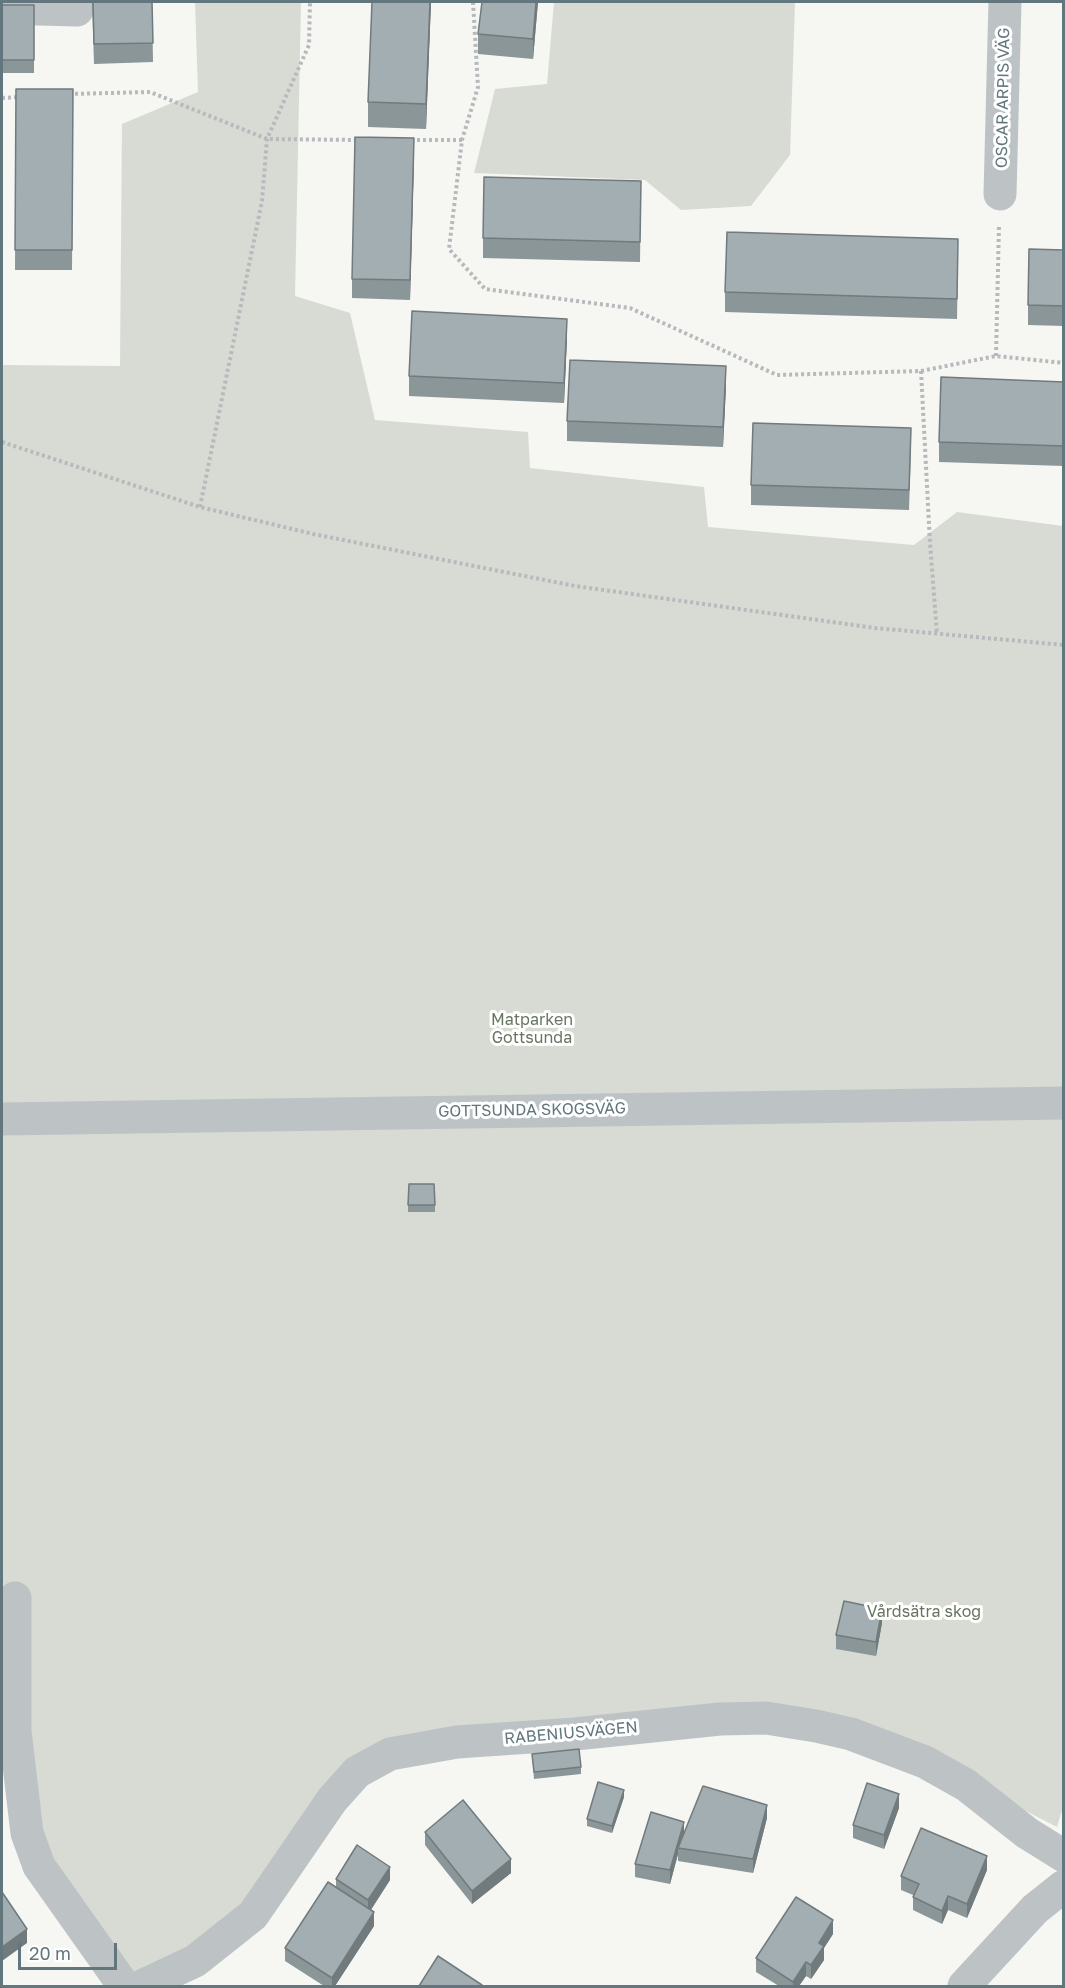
<!DOCTYPE html>
<html>
<head>
<meta charset="utf-8">
<style>
  body { margin:0 }
  #map { position:relative; width:1065px; height:1988px; overflow:hidden; background:#f6f6f3; font-family:"Golos Text",sans-serif }
  canvas { display:block }
  .frame { position:absolute; inset:0; border:3px solid #62777d; pointer-events:none }
  .scale { position:absolute; left:18px; top:1943px; width:99px; height:27px; box-sizing:border-box; border:3px solid #62777d; border-top:0; padding-left:8px; font-size:18px; line-height:21px; white-space:nowrap; color:#62777d; -webkit-text-stroke:4px #fff; paint-order:stroke }
</style>
</head>
<body>
<div id="map">
<canvas width="1065" height="1988"></canvas>
<div class="frame"></div>
<div class="scale">20 m</div>
</div>
<script>
const c = document.querySelector('canvas').getContext('2d');
c.lineJoin = 'round';
function fillPath(path, color) { c.fillStyle = color; c.fill(path, 'evenodd'); }
const toPath = rows => new Path2D(rows.map(r => 'M' + r).join(''));
function stroke(path, color, width, dash) { c.strokeStyle = color; c.lineWidth = width; c.lineCap = dash ? 'butt' : 'round'; c.setLineDash(dash || []); c.stroke(path); }
function drawText(font, color, halo, rows, align = 'center') {
  c.font = font + ' "Golos Text",sans-serif'; c.lineWidth = 6; c.setLineDash([]); c.textBaseline = 'middle'; c.strokeStyle = halo; c.fillStyle = color; for (const [text, x, y, turn = 0] of rows) {
    c.save(); c.translate(x, y); c.rotate((+turn || 0) * Math.PI / 180); c.textAlign = isNaN(turn) ? turn : align; if (halo) c.strokeText(text, 0, 0); c.fillText(text, 0, 0); c.restore();
  }
}
const green = toPath([
  [195,2,301,2,295,296,350,313,375,420,528,432,530,468,704,487,708,527,914,545,957,512,1063,526,1064,1804,1057,1827,1016,1806,816,1726,390,1754,253,1915,142,1986,39,1866,2,1598,2,365,120,366,122,124,198,92],
  [554,2,795,2,790,155,751,206,681,210,645,180,474,173,495,89,547,84]
]);
const path = toPath([
  [473,2,478,87,462,140,449,249,485,289,630,308,777,375,921,371,996,356,1064,363],
  [69,94,150,92,267,139,359,140],
  [2,98,20,97],
  [411,140,462,140],
  [996,356,999,225],
  [921,371,930,543,937,634],
  [2,442,200,507,313,534,575,586,875,628,1064,645],
  [200,507,262,201,267,139,309,45,310,2]
]);
const minor = toPath([
  [2,8,77,10,77,2],
  [1000,194,1005,2],
  [2,1119,1064,1103],
  [15,1598,15,1731,27,1833,39,1866,124,1986],
  [142,1986,195,1961,253,1915,332,1800,357,1772,390,1754,457,1742,575,1734,720,1719,766,1718,816,1726,851,1734,925,1762,966,1785,1027,1833,1064,1856],
  [964,1986,1035,1909,1064,1886]
]);
const wall = toPath([
  [92,2,152,2,153,62,94,64],
  [431,2,426,129,368,127,368,102],
  [482,2,538,2,533,59,478,54,478,34],
  [2,5,34,5,34,73,2,73],
  [16,89,73,89,72,270,15,270],
  [414,158,410,300,352,298,352,279],
  [641,181,640,262,483,258,483,238],
  [1064,250,1064,326,1028,325,1028,305],
  [958,259,957,319,725,312,725,292],
  [567,338,564,403,409,396,409,376],
  [1064,382,1064,466,939,462,939,442],
  [726,386,723,447,567,441,567,421],
  [911,448,909,510,751,505,751,485],
  [408,1205,435,1205,435,1212,408,1212],
  [882,1623,876,1656,836,1649,836,1635],
  [532,1754,581,1767,581,1774,534,1779],
  [624,1797,612,1833,587,1826,587,1819],
  [899,1808,884,1849,853,1838,853,1825],
  [767,1818,753,1873,678,1861,678,1854,670,1884,635,1877,635,1864,684,1834],
  [425,1832,511,1873,472,1904,425,1845],
  [987,1870,967,1918,948,1910,942,1924,913,1910,913,1895,901,1890,901,1876],
  [336,1879,390,1880,371,1910,374,1926,335,1986,324,1986,285,1961,285,1948,336,1887],
  [833,1934,824,1948,824,1960,811,1979,806,1976,799,1986,779,1986,756,1972,756,1958]
]);
const shadedWall = toPath([
  [430,2,431,2,426,129,426,104],
  [536,2,538,2,533,59,533,39],
  [414,138,414,158,410,300,410,280],
  [567,319,567,338,564,403,564,383],
  [726,366,726,386,723,447,723,427],
  [882,1609,882,1623,876,1656,876,1642],
  [624,1790,624,1797,612,1833,612,1826],
  [899,1794,899,1808,884,1849,884,1835],
  [767,1805,767,1818,753,1873,753,1859],
  [684,1822,684,1835,678,1848,678,1854,670,1884,670,1870],
  [987,1856,987,1870,967,1918,967,1904],
  [511,1859,511,1873,472,1904,472,1891],
  [390,1867,390,1880,368,1914,368,1900],
  [948,1896,948,1910,942,1924,942,1911],
  [374,1912,374,1926,335,1986,332,1986,332,1978],
  [833,1920,833,1934,824,1948,824,1960,811,1979,811,1965,819,1943],
  [27,1929,27,1943,2,1961,2,1947],
  [806,1962,806,1976,799,1986,793,1986,793,1982]
]);
const building = toPath([
  [93,2,152,2,153,43,94,44,93,2],
  [372,2,430,2,426,104,368,102,372,2],
  [482,2,536,2,533,39,478,34,482,2],
  [2,5,34,5,34,60,2,60,2,5],
  [16,89,73,89,72,250,15,250,16,89],
  [355,137,414,138,410,280,352,279,355,137],
  [484,177,641,181,640,242,483,238,484,177],
  [727,232,958,239,957,299,725,292,727,232],
  [1029,249,1064,250,1064,306,1028,305,1029,249],
  [412,311,567,319,564,383,409,376,412,311],
  [570,360,726,366,723,427,567,421,570,360],
  [941,377,1064,382,1064,446,939,442,941,377],
  [753,423,911,428,909,490,751,485,753,423],
  [409,1184,434,1184,435,1205,408,1205,409,1184],
  [844,1601,882,1609,876,1642,836,1635,844,1601],
  [579,1749,581,1767,534,1772,532,1754,579,1749],
  [598,1782,624,1790,612,1826,587,1819,598,1782],
  [867,1783,899,1794,884,1835,853,1825,867,1783],
  [703,1786,767,1805,753,1859,678,1848,703,1786],
  [463,1800,511,1859,472,1891,425,1832,463,1800],
  [651,1812,684,1822,670,1870,635,1864,651,1812],
  [921,1828,987,1856,967,1904,948,1896,942,1911,913,1897,919,1884,901,1876,921,1828],
  [357,1845,390,1867,368,1900,336,1879,357,1845],
  [328,1882,374,1912,332,1978,285,1948,328,1882],
  [2,1892,27,1929,2,1947,2,1892],
  [796,1897,833,1920,819,1943,824,1946,811,1965,806,1962,793,1982,756,1958,796,1897],
  [438,1956,482,1985,480,1986,419,1986,438,1956]
]);
const streetNames = [
  ["OSCAR ARPIS VÄG",1003,98,-89],
  ["GOTTSUNDA SKOGSVÄG",532,1110,-1],
  ["RABENIUSVÄGEN",571,1733,-5]
];
const parkNames = [
  ["Matparken",532,1020],
  ["Gottsunda",532,1038],
  ["Vårdsätra skog",924,1612]
];
fillPath(green, '#d7dbd3');
stroke(path, '#b6babc', 4, [3, 3]);
stroke(minor, '#bdc3c5', 33);
fillPath(wall, '#8b9698');
fillPath(shadedWall, '#717a7c');
fillPath(building, '#a2aeb1');
stroke(building, '#717a7c', 1.5);
drawText('16px', '#62777d', '#fff', streetNames);
drawText('16px', '#687661', '#fff', parkNames);
</script>
</body>
</html>
